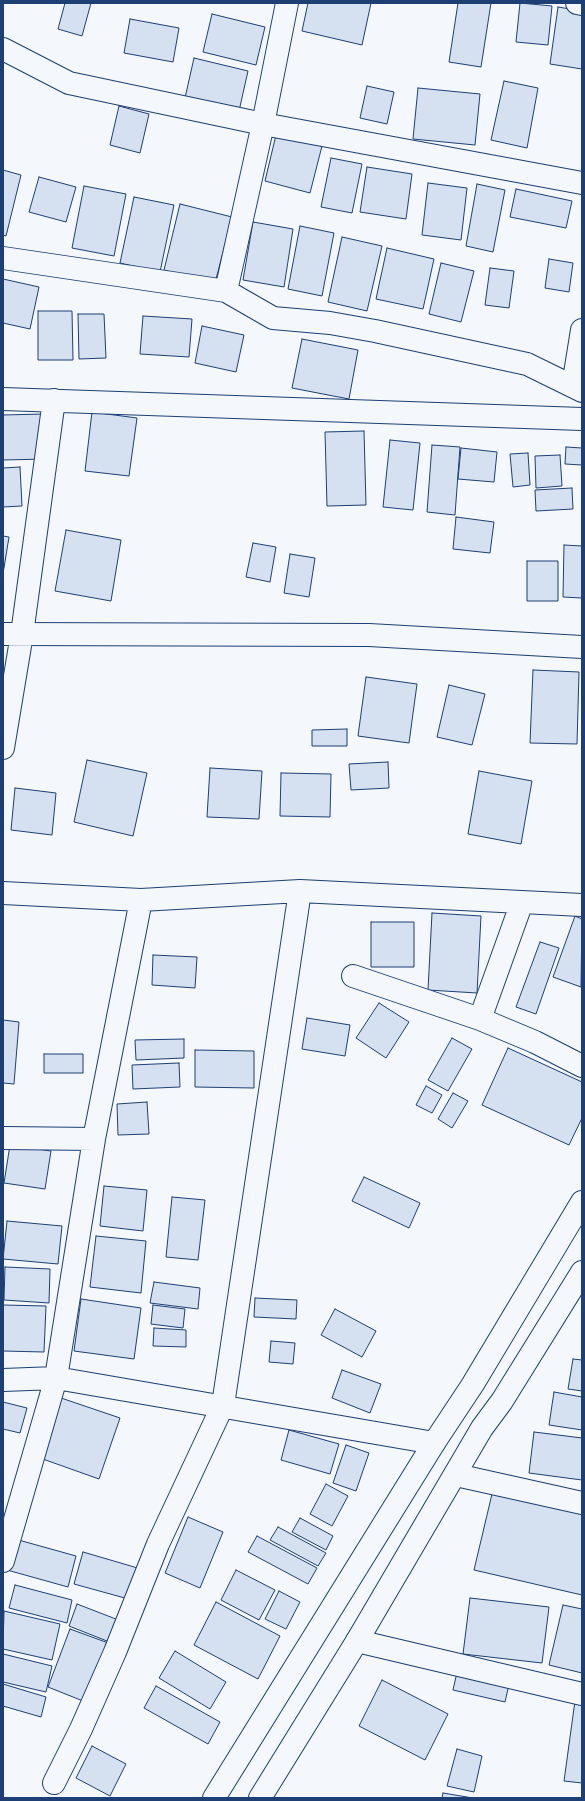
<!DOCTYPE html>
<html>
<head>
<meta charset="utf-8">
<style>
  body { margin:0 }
  #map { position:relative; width:585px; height:1801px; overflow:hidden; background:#f4f7fb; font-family:Overpass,sans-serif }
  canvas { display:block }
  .frame { position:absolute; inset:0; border:4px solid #1d3f73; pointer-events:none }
</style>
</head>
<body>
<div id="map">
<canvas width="585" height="1801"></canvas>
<div class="frame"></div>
</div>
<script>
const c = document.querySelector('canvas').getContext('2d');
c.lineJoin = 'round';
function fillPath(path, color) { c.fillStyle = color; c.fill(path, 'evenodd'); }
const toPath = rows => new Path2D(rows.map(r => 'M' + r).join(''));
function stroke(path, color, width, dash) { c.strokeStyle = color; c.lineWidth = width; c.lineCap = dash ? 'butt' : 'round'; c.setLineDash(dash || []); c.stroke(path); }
const building = toPath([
  [65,3,91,3,82,36,58,29,65,3],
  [308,3,371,3,362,45,302,31,308,3],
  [458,3,491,3,481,67,449,62,458,3],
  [520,3,552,6,548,45,516,42,520,3],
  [558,7,582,11,582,69,550,64,558,7],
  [212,14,265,27,256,65,203,52,212,14],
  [130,19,179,28,173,62,124,53,130,19],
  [194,58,248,71,239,111,185,98,194,58],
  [504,81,538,88,527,148,491,140,504,81],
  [367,86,394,92,387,124,360,118,367,86],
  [418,88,480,94,475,145,413,139,418,88],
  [119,106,149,114,140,153,110,145,119,106],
  [276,135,322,146,310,193,265,181,276,135],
  [331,158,362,164,352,213,321,207,331,158],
  [367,167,412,174,406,219,360,212,367,167],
  [3,170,21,175,6,236,3,235,3,170],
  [39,177,76,187,66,222,29,212,39,177],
  [428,183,467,188,461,240,422,235,428,183],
  [477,184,505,190,493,252,466,246,477,184],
  [84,186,126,194,114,256,72,248,84,186],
  [516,189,572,201,566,228,510,217,516,189],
  [134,197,174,205,160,272,120,263,134,197],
  [180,204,232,217,215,283,164,270,180,204],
  [253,222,293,229,284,287,243,280,253,222],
  [300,226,334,233,322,296,288,289,300,226],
  [342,237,382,246,367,311,328,302,342,237],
  [387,248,434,259,423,309,376,299,387,248],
  [549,259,573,263,569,292,545,288,549,259],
  [441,263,474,271,461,322,429,314,441,263],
  [490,268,514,271,509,308,485,305,490,268],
  [3,279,39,287,30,329,3,323,3,279],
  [38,311,72,311,73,360,38,360,38,311],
  [78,314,104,314,106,358,79,359,78,314],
  [143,316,192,319,189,357,140,354,143,316],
  [202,326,244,335,236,372,195,363,202,326],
  [302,339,358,350,349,399,292,388,302,339],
  [92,412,137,418,129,476,85,471,92,412],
  [44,414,46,459,3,460,3,415,44,414],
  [364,431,366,505,327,506,325,432,364,431],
  [390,440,420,443,413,510,383,507,390,440],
  [432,445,460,447,455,515,427,512,432,445],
  [566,447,582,448,582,465,565,464,566,447],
  [461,448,497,452,494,482,458,479,461,448],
  [528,453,530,485,513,487,510,454,528,453],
  [560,455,562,486,536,488,535,456,560,455],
  [20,467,22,506,3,507,3,468,20,467],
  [572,488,573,509,536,511,535,490,572,488],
  [456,517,494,522,490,553,453,549,456,517],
  [66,530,121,540,111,601,55,591,66,530],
  [3,536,9,537,3,574,3,536],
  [253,543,276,547,270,582,246,577,253,543],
  [564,545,582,546,582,598,563,597,564,545],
  [290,554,315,558,309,597,284,593,290,554],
  [527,561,558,561,558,601,527,601,527,561],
  [533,670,579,672,577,744,530,743,533,670],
  [366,677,417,684,409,743,358,736,366,677],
  [449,685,485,694,472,745,437,737,449,685],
  [347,729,347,746,312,746,312,730,347,729],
  [87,760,147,773,133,836,74,822,87,760],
  [388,762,389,788,351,790,349,764,388,762],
  [210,768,262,771,259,819,207,817,210,768],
  [479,771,532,781,521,844,468,834,479,771],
  [281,773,331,774,330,817,280,816,281,773],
  [15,788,56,793,52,835,11,830,15,788],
  [432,913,481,916,477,993,428,990,432,913],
  [575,916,582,919,581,987,553,977,575,916],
  [371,922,414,922,414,967,371,967,371,922],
  [540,942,559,948,536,1014,516,1007,540,942],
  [153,955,197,957,195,988,152,985,153,955],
  [379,1003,409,1022,386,1058,356,1038,379,1003],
  [307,1018,350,1025,345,1056,302,1049,307,1018],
  [3,1020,19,1022,14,1084,3,1083,3,1020],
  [452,1038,472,1049,448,1091,428,1080,452,1038],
  [184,1039,184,1058,136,1060,135,1040,184,1039],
  [508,1048,582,1082,582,1118,569,1145,482,1105,508,1048],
  [195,1050,254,1051,254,1088,195,1087,195,1050],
  [44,1054,83,1054,83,1073,44,1073,44,1054],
  [179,1063,180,1087,133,1089,132,1065,179,1063],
  [426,1086,442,1095,432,1113,416,1105,426,1086],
  [453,1093,468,1101,452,1128,438,1119,453,1093],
  [147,1102,149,1134,118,1135,117,1104,147,1102],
  [10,1145,51,1151,45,1189,4,1183,10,1145],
  [364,1177,420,1203,409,1228,352,1201,364,1177],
  [104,1186,147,1190,143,1231,100,1226,104,1186],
  [172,1197,205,1200,198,1260,166,1257,172,1197],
  [7,1221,62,1226,58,1264,3,1259,7,1221],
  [96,1236,146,1241,141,1293,90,1287,96,1236],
  [5,1267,50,1269,49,1303,4,1300,5,1267],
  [154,1282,200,1288,198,1309,150,1303,154,1282],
  [255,1298,297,1300,296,1319,254,1317,255,1298],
  [81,1299,141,1308,134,1359,74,1351,81,1299],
  [3,1305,46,1306,44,1352,3,1351,3,1305],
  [153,1305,185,1309,183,1328,151,1324,153,1305],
  [335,1309,376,1331,362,1357,321,1335,335,1309],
  [154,1328,186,1330,186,1347,153,1346,154,1328],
  [271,1341,295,1343,293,1364,269,1362,271,1341],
  [573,1359,582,1360,582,1391,568,1389,573,1359],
  [342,1370,381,1384,370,1413,332,1398,342,1370],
  [554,1392,582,1397,582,1430,549,1425,554,1392],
  [61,1398,120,1418,99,1479,40,1458,61,1398],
  [3,1402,27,1408,20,1433,3,1429,3,1402],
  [289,1430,339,1444,330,1474,281,1460,289,1430],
  [534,1432,582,1438,582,1480,529,1473,534,1432],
  [346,1445,369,1453,356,1491,333,1483,346,1445],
  [326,1484,348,1496,332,1526,310,1514,326,1484],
  [492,1494,582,1514,582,1595,474,1570,492,1494],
  [188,1517,223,1532,200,1588,165,1573,188,1517],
  [300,1518,333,1536,326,1550,292,1532,300,1518],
  [278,1527,326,1553,318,1566,270,1540,278,1527],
  [257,1536,317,1568,308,1584,248,1552,257,1536],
  [15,1539,76,1556,68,1587,7,1570,15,1539],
  [83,1552,141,1569,132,1600,74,1584,83,1552],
  [236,1570,275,1590,259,1620,221,1600,236,1570],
  [15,1585,72,1600,67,1623,9,1608,15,1585],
  [279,1591,300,1602,286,1629,265,1619,279,1591],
  [470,1598,549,1607,542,1663,463,1654,470,1598],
  [216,1602,280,1636,258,1679,194,1645,216,1602],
  [77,1604,121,1621,112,1643,69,1626,77,1604],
  [563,1605,582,1609,582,1673,549,1665,563,1605],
  [4,1611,60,1624,52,1660,3,1649,4,1611],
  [70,1629,111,1644,88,1703,48,1687,70,1629],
  [175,1651,226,1682,210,1709,159,1678,175,1651],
  [3,1654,52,1666,46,1692,3,1682,3,1654],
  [458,1668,510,1680,505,1702,453,1690,458,1668],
  [382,1680,448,1714,425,1760,359,1726,382,1680],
  [3,1684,46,1697,41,1717,3,1706,3,1684],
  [156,1686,220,1722,208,1744,144,1708,156,1686],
  [575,1701,582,1702,582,1783,564,1781,575,1701],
  [92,1746,126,1764,110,1796,76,1778,92,1746],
  [457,1749,482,1756,474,1792,447,1786,457,1749],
  [443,1793,473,1798,442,1798,443,1793]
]);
const street = toPath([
  [287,3,263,124,226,291,273,318,330,323,375,331,527,364,582,391],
  [577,3,582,4],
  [3,49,69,83,263,124,582,183],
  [3,258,226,291],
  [573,386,582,330],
  [3,399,582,419],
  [3,634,369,635,582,647],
  [3,748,22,634,54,400],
  [3,893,141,900,94,1139],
  [141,900,300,891],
  [353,976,480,1019,535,1042,582,1066],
  [480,1019,522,902],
  [3,1138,94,1139,56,1378,434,1443],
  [3,1380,56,1378,3,1561],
  [456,1475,582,1503],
  [357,1641,582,1694],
  [54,1783,81,1729,115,1652,158,1544,223,1405,300,891,582,905]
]);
const secondary = toPath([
  [214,1798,434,1443,473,1384,582,1202],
  [260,1798,357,1641,482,1428,502,1401,582,1272]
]);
fillPath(building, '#d5e0f0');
stroke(building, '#1d3f73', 1);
stroke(street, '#1d3f73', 24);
stroke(secondary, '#1d3f73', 24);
stroke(street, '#f4f7fb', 22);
stroke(secondary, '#f4f7fb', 22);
</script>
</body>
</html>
